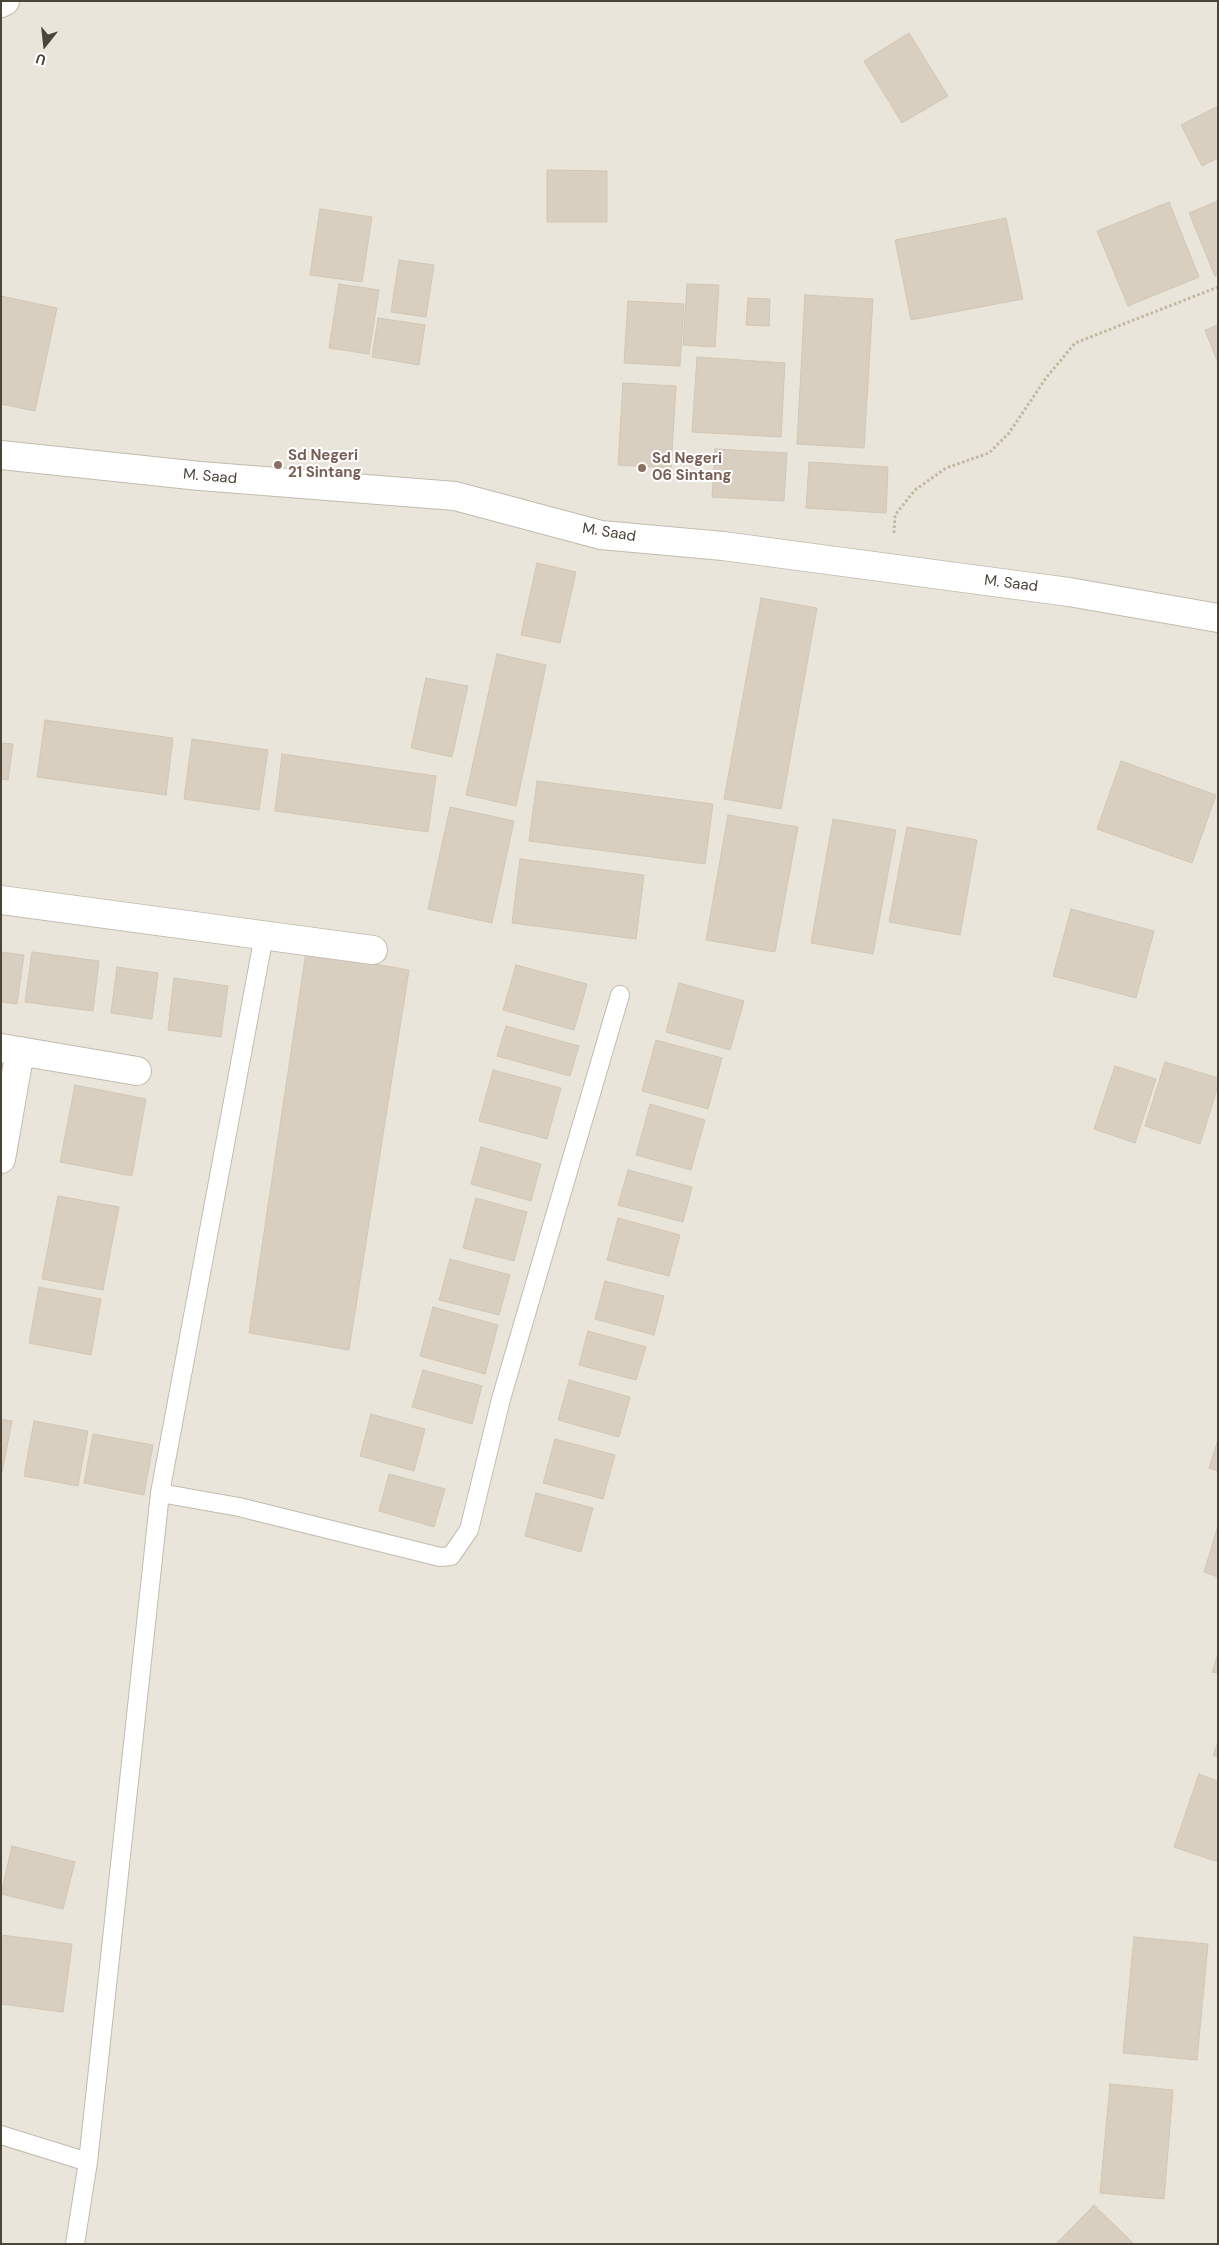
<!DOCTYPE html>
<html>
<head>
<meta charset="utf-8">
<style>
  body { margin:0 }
  #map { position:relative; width:1219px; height:2245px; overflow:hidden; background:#f6f3ec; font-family:"DM Sans",sans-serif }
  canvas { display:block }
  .frame { position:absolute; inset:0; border:2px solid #4b4439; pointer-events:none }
  .north { position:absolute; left:20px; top:20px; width:50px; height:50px; -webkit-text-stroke:4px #fff; paint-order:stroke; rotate:196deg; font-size:14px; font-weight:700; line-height:20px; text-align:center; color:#4b4439 }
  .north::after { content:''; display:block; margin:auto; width:18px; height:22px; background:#4b4439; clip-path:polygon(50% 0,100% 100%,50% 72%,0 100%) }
</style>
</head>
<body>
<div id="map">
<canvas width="1219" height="2245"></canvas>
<div class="frame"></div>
<div class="north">U</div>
</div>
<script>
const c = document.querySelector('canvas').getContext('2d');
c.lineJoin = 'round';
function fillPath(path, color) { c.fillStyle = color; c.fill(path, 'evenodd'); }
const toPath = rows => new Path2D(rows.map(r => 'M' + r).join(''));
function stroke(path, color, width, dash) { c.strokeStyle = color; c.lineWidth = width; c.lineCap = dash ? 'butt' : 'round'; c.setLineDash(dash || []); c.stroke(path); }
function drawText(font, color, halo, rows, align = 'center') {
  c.font = font + ' "DM Sans",sans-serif'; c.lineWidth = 4; c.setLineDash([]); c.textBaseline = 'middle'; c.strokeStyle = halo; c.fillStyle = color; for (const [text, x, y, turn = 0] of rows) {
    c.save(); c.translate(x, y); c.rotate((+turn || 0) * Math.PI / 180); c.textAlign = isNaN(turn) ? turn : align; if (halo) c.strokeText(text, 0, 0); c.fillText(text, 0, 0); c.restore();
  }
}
const residential = toPath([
  [1,1,1218,1,1218,2244,1,2244]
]);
const building = toPath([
  [909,33,948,96,902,123,864,61,909,33],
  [1218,106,1218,158,1202,166,1181,125,1218,106],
  [547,170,607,171,607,222,547,222,547,170],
  [1218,201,1218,275,1215,276,1189,213,1218,201],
  [1169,202,1199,277,1128,306,1097,231,1169,202],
  [320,209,372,217,362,282,310,275,320,209],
  [1006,218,1023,299,911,320,895,240,1006,218],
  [399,260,434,265,426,317,391,312,399,260],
  [339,284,379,290,369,354,329,348,339,284],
  [687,284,719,285,715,347,683,345,687,284],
  [805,295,873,299,864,448,797,444,805,295],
  [1,296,57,308,35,411,1,404,1,296],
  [748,298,770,299,769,326,746,325,748,298],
  [628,301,684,304,680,366,624,363,628,301],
  [378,318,425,325,419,365,372,357,378,318],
  [1218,325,1218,363,1205,330,1218,325],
  [697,357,785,363,781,437,692,432,697,357],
  [623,383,676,386,671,468,618,465,623,383],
  [715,449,787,453,784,501,712,497,715,449],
  [809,462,888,467,886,513,806,508,809,462],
  [537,563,576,572,560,643,521,635,537,563],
  [761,598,817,608,781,809,724,799,761,598],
  [497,654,546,665,516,806,466,795,497,654],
  [426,678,468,686,452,757,411,748,426,678],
  [45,720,173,738,166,795,37,777,45,720],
  [192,739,268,750,259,810,184,799,192,739],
  [1,743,13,744,8,780,1,779,1,743],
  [282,754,436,776,428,832,275,811,282,754],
  [1121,761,1216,795,1192,863,1097,829,1121,761],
  [537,781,713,804,705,864,529,841,537,781],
  [450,807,514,821,492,923,428,909,450,807],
  [728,815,798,827,775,952,706,940,728,815],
  [833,819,896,830,873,954,811,943,833,819],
  [907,827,977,840,960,935,889,922,907,827],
  [520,859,644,875,636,939,512,923,520,859],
  [1071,909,1154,931,1136,998,1053,976,1071,909],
  [1,952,24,955,17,1004,1,1002,1,952],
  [32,952,99,961,93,1011,25,1002,32,952],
  [306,952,409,970,349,1350,249,1333,306,952],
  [516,965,587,984,574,1030,503,1010,516,965],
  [117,967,158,973,152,1019,111,1013,117,967],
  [174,978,228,986,221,1037,168,1030,174,978],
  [679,983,744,1001,730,1050,666,1032,679,983],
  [506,1026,579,1046,570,1076,497,1056,506,1026],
  [656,1040,722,1058,708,1109,642,1091,656,1040],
  [1165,1062,1218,1078,1218,1086,1200,1144,1145,1126,1165,1062],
  [1115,1066,1156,1079,1135,1143,1094,1129,1115,1066],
  [493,1070,561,1088,547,1139,479,1121,493,1070],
  [75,1085,146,1099,132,1176,60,1162,75,1085],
  [650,1104,705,1120,691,1170,636,1155,650,1104],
  [481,1147,541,1164,531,1201,471,1184,481,1147],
  [628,1170,692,1187,683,1222,618,1205,628,1170],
  [58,1196,119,1207,103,1290,42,1279,58,1196],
  [476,1198,527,1212,514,1261,463,1248,476,1198],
  [618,1218,680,1235,669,1276,607,1260,618,1218],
  [450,1259,510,1275,499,1315,439,1300,450,1259],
  [605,1281,664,1296,654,1335,595,1319,605,1281],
  [39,1287,101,1299,91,1355,29,1343,39,1287],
  [433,1307,498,1325,485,1374,420,1356,433,1307],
  [588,1331,646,1347,636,1380,579,1365,588,1331],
  [423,1370,482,1386,472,1424,412,1407,423,1370],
  [569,1380,630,1397,619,1437,558,1420,569,1380],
  [371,1414,425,1429,414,1471,360,1456,371,1414],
  [1,1419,12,1421,2,1472,1,1472,1,1419],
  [34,1421,88,1431,78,1486,24,1476,34,1421],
  [93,1434,153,1445,144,1495,84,1483,93,1434],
  [555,1439,615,1455,603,1499,543,1483,555,1439],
  [1218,1440,1218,1471,1209,1468,1218,1440],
  [389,1474,445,1489,434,1527,379,1511,389,1474],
  [536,1493,593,1508,581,1552,525,1536,536,1493],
  [1218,1526,1218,1577,1204,1572,1218,1526],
  [1218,1654,1218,1673,1212,1672,1218,1654],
  [1218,1742,1218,1757,1213,1755,1218,1742],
  [1199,1774,1218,1781,1218,1862,1174,1847,1199,1774],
  [12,1846,75,1862,63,1909,1,1894,12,1846],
  [1,1935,72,1944,63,2012,1,2004,1,1935],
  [1134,1937,1208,1944,1197,2060,1123,2053,1134,1937],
  [1110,2084,1173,2090,1164,2199,1100,2193,1110,2084],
  [1094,2205,1134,2244,1056,2244,1094,2205]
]);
const path = toPath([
  [894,533,895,515,915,490,946,468,989,453,1009,433,1046,378,1075,343,1218,287]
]);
const service = toPath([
  [160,1493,239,1507,440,1557,451,1556,469,1530,501,1399,620,995],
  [1,2135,88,2162,75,2244],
  [88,2162,160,1493,264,935]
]);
const minor = toPath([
  [1,900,373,950],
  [1,1048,137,1071],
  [1,1159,20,1051]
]);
const tertiary = toPath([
  [1,3,5,1],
  [1,455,200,476,455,496,601,535,723,546,1069,592,1218,618]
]);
const markers = [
  [278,465,5,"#8d6e63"],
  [642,468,5,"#8d6e63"]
];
const educationNames = [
  ["Sd Negeri",288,456],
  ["21 Sintang",288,473],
  ["Sd Negeri",652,459],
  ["06 Sintang",652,476]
];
const streetNames = [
  ["M. Saad",210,477,5],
  ["M. Saad",609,533,9],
  ["M. Saad",1011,584,7]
];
fillPath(residential, '#eae5da');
fillPath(building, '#d8cfc1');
stroke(building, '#d3c7b4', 1);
stroke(service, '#c2bbae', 20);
stroke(minor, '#c2bbae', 30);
stroke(tertiary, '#c2bbae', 30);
stroke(path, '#c4b79f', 3, [2.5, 2.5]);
stroke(service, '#fff', 18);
stroke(minor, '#fff', 28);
stroke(tertiary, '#fff', 28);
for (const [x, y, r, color] of markers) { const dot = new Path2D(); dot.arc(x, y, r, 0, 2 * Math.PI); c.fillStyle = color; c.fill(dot); stroke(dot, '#fff', 2); }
drawText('bold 15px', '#785e54', '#fff', educationNames, 'left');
drawText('15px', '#4b4439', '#fff', streetNames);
</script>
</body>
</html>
